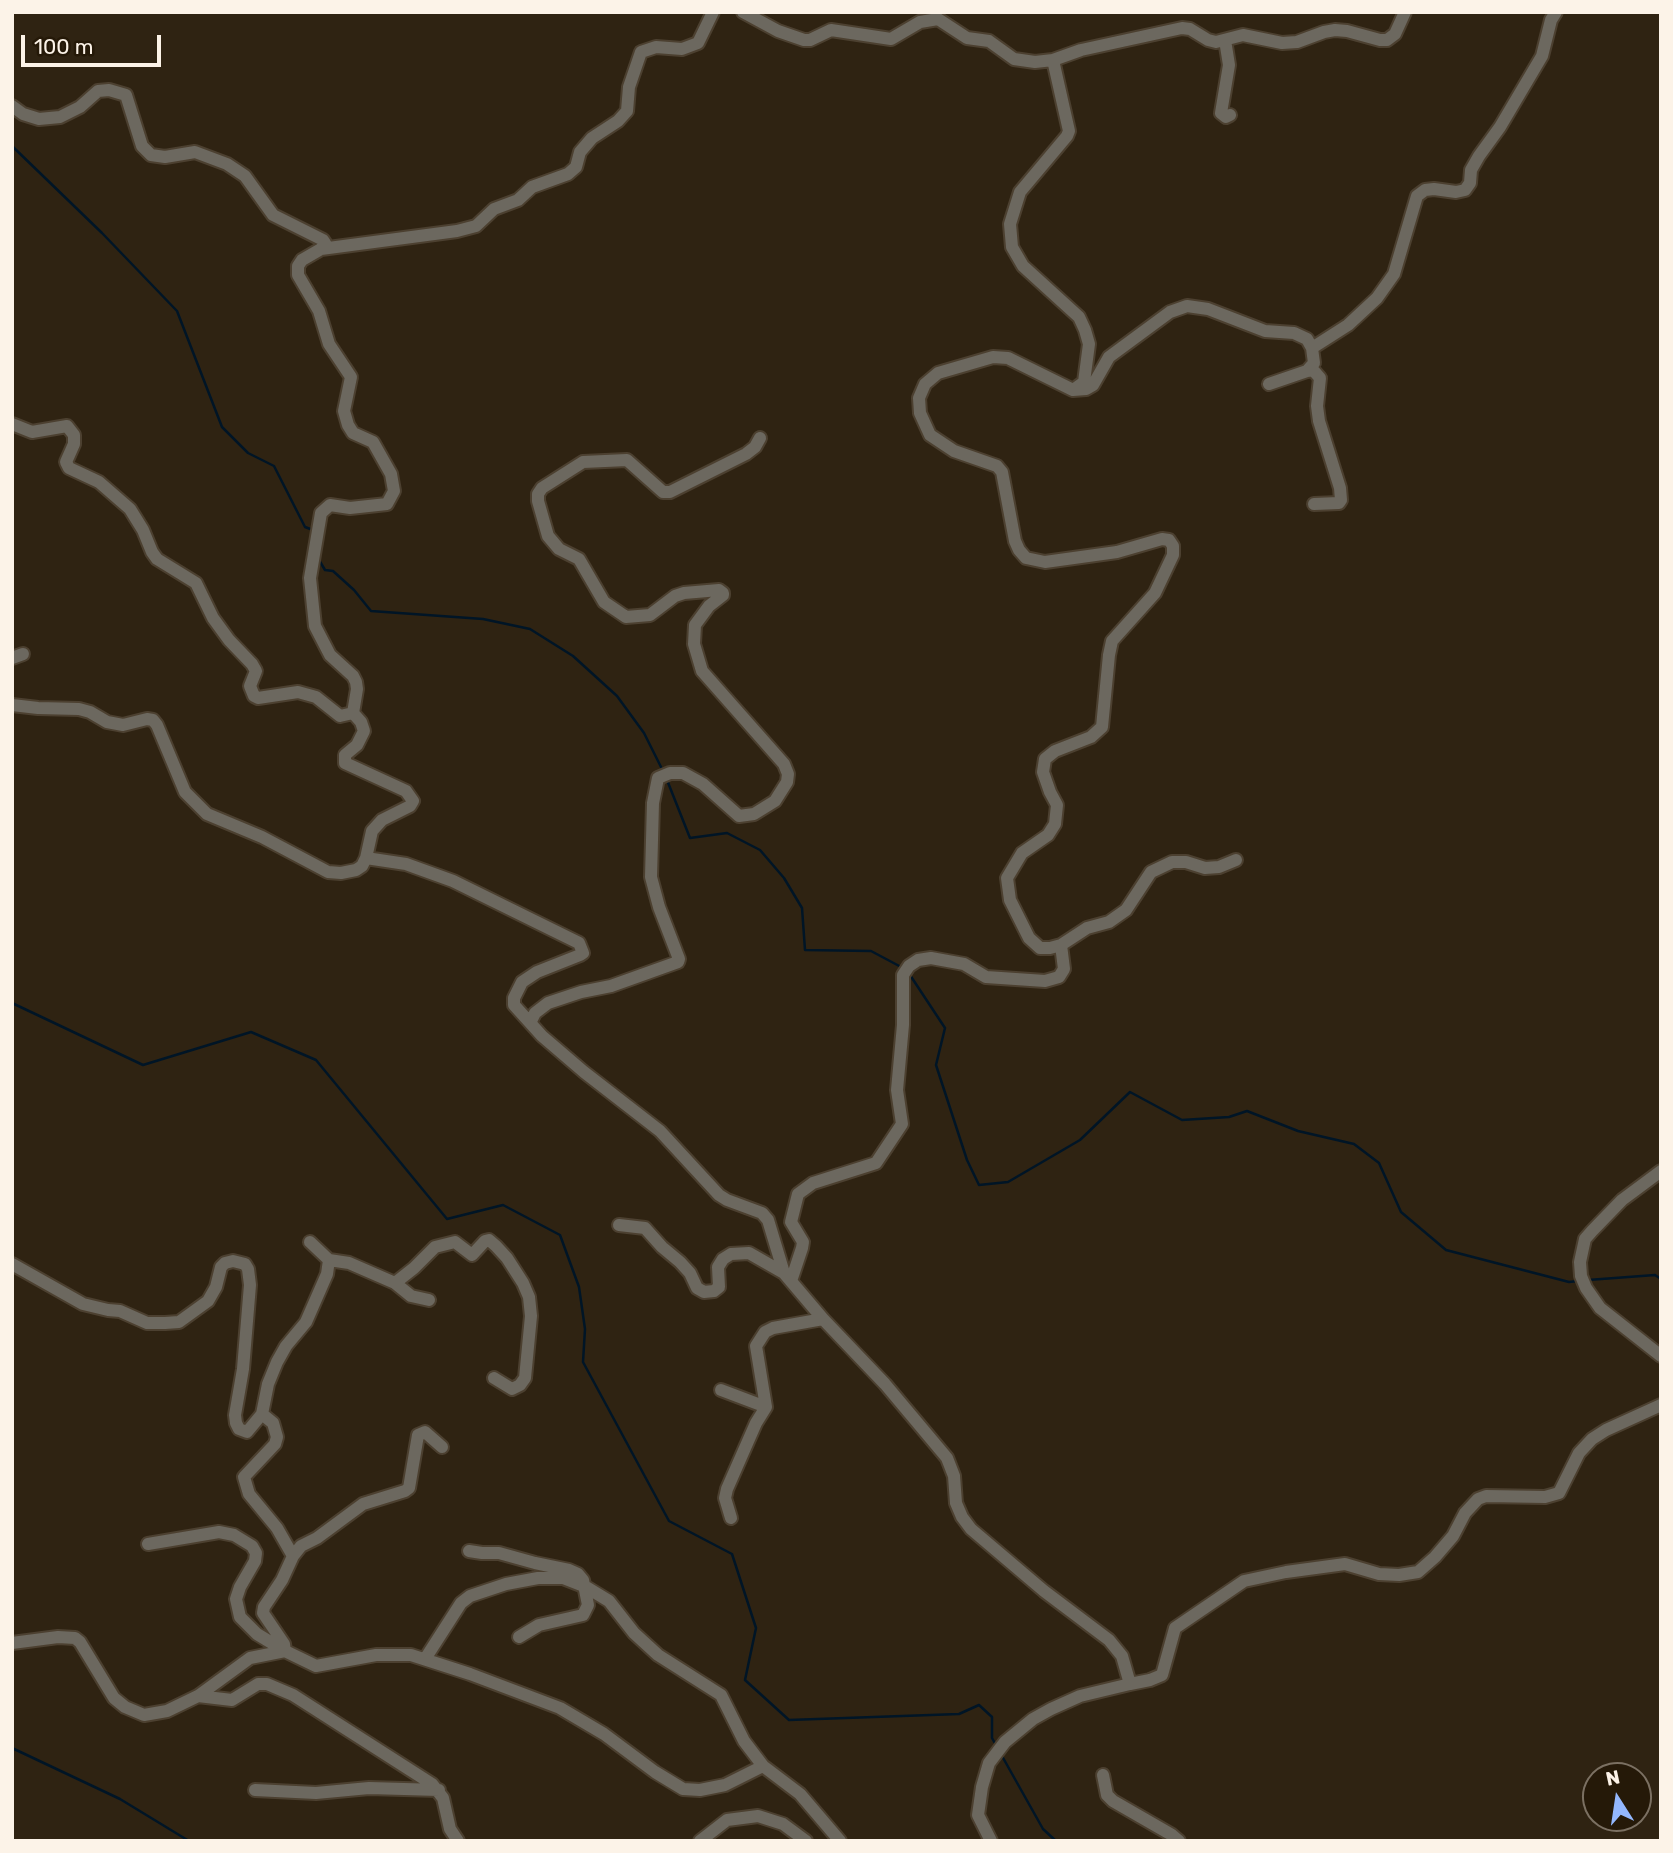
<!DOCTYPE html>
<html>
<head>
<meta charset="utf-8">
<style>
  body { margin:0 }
  #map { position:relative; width:1673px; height:1853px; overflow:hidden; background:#2f2312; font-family:Rubik,sans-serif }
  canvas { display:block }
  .frame { position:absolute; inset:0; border:14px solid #fcf3e8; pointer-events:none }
  .north { position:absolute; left:1582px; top:1762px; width:70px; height:70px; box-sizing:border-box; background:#251908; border:2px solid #7b7062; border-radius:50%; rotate:348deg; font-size:19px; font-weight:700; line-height:28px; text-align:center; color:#fcf3e8 }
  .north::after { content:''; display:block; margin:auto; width:24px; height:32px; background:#93b7fd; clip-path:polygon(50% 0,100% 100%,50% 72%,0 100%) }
  .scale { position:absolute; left:21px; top:35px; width:140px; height:32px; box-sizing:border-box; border:4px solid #fcf3e8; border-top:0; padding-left:9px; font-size:21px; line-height:24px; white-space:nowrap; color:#fcf3e8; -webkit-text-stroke:5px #251908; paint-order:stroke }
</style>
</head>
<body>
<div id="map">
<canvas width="1673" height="1853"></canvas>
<div class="frame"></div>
<div class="north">N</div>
<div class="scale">100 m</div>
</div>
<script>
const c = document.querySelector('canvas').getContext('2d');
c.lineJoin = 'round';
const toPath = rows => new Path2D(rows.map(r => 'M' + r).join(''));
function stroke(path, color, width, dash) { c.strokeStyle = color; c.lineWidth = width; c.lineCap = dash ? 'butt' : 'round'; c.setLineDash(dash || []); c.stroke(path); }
const stream = toPath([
  [12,146,102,233,177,311,222,427,248,453,274,466,305,527,313,530],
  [319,560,325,570,333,571,354,590,371,611,483,619,530,629,573,656,617,696,644,733,663,771],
  [667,780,690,838,727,833,760,850,784,878,802,908,805,950,871,951,903,968],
  [908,972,945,1028,936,1065,967,1160,979,1185,1008,1182,1080,1140,1130,1092,1182,1120,1229,1117,1247,1111,1298,1131,1354,1144,1379,1163,1401,1212,1446,1250,1569,1282,1578,1281],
  [12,1003,143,1065,251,1032,316,1060,447,1219,503,1205,560,1235,579,1287,585,1329,583,1362,669,1521,732,1554,756,1628,745,1680,789,1720,959,1714,979,1705,992,1717,992,1738,997,1747],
  [1588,1280,1655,1275,1661,1279],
  [12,1748,120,1799,189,1841],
  [1002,1756,1043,1829,1056,1841]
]);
const minor = toPath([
  [713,12,698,43,682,49,656,47,641,52,629,87,627,111,618,121,592,138,580,152,576,167,568,174,532,187,518,200,494,209,476,226,457,231,321,249,302,260,298,266,298,275,319,311,329,344,351,377,344,411,348,425,353,433,373,442,391,474,394,491,387,504,350,508,330,505,321,513,310,578,315,626,330,655,353,676,356,682,357,689,353,713,361,722,364,731,357,745,345,755,345,763,406,791,413,801,410,806,382,820,372,831,366,858,406,864,453,881,579,943,583,953,580,955,537,972,522,982,514,998,514,1005,542,1036,584,1072,660,1131,719,1195,727,1200,762,1213,768,1220,784,1273,823,1319,885,1384,947,1458,954,1476,956,1503,962,1517,971,1529,1044,1591,1109,1640,1122,1656,1130,1684,1080,1696,1051,1709,1033,1719,1005,1742,989,1763,982,1787,978,1815,991,1841],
  [743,12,778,31,804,40,810,40,831,30,891,39,920,22,938,19,967,38,989,41,1014,59,1035,62,1053,60,1081,50,1182,28,1190,29,1208,40,1216,42,1243,35,1282,43,1297,42,1324,32,1335,30,1347,31,1380,40,1387,40,1395,34,1405,12],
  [1225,40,1229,65,1221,113,1226,117,1230,115],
  [1053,60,1069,131,1067,136,1020,192,1010,224,1012,247,1023,266,1079,317,1085,330,1089,344,1084,382,1073,390],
  [12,106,23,114,39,119,60,117,80,107,98,91,109,90,126,95,142,146,151,155,165,157,195,152,227,164,245,176,273,215,323,240,325,243,321,249],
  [1312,348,1348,325,1377,298,1394,274,1417,196,1425,190,1434,189,1456,192,1465,190,1470,183,1471,170,1479,156,1500,127,1542,56,1551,20,1556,12],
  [1307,371,1313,370,1320,378,1317,406,1319,421,1340,488,1341,500,1339,503,1314,504],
  [12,424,32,432,67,426,74,435,74,444,66,462,69,468,99,482,130,509,143,530,152,552,157,559,196,583,213,618,229,640,252,664,256,671,250,686,254,696,258,698,298,692,316,697,340,716,353,713],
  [12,658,23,654],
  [12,705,38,708,79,709,90,712,107,722,123,725,147,719,153,720,157,725,185,792,207,814,262,837,328,872,341,873,356,870,362,866,366,858],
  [1061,945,1050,948,1040,948,1029,938,1010,900,1007,878,1022,853,1048,835,1055,824,1057,805,1050,792,1043,772,1045,759,1055,751,1091,737,1102,727,1109,655,1112,641,1155,593,1173,555,1173,546,1169,540,1162,539,1117,552,1045,562,1026,558,1019,550,1015,541,1002,472,997,466,954,451,930,435,920,413,919,398,925,384,938,373,993,357,1008,358,1073,390,1086,389,1093,385,1109,357,1170,312,1187,306,1208,309,1265,331,1294,333,1307,339,1312,348,1314,363,1307,371,1269,384],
  [531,1021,535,1013,548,1003,581,992,611,986,678,962,679,959,659,907,651,877,653,803,658,778,670,773,683,773,703,784,739,816,754,814,775,801,787,782,788,774,784,764,702,671,694,644,695,625,709,606,723,595,723,593,719,590,684,593,675,596,650,615,626,617,604,602,579,559,559,549,548,536,538,501,538,494,542,488,583,462,627,460,663,492,670,492,746,454,755,447,760,438],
  [1661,1171,1622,1200,1592,1231,1585,1239,1580,1262,1581,1276,1586,1288,1600,1308,1661,1356],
  [619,1225,645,1228,662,1247,680,1262,690,1273,697,1288,704,1292,714,1291,719,1287,718,1267,723,1259,731,1254,749,1253,784,1273],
  [329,1260,349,1263,395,1283,411,1296,429,1300],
  [12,1264,83,1304,108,1310,120,1311,147,1323,165,1323,179,1322,208,1301,216,1287,221,1267,225,1263,233,1261,245,1264,248,1269,250,1285,243,1369,235,1415,236,1423,239,1429,247,1432,262,1414,273,1423,277,1437,275,1444,244,1477,249,1494,277,1528,293,1556,282,1580,264,1607,263,1613,284,1644,285,1651],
  [791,1281,802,1248,803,1242,791,1222,798,1194,813,1183,876,1163,902,1124,897,1090,903,1025,903,975,909,966,918,960,931,958,964,964,986,977,1045,981,1059,977,1064,969,1061,945,1087,928,1109,922,1126,910,1151,872,1172,862,1186,862,1205,868,1219,867,1236,860],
  [395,1283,414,1268,435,1247,455,1242,472,1255,485,1241,489,1240,496,1246,507,1258,523,1283,529,1297,531,1316,525,1378,520,1385,512,1389,494,1378],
  [721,1390,766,1407],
  [262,1414,268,1384,277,1362,286,1346,306,1322,327,1274,329,1260,310,1242],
  [731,1518,725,1498,727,1489,756,1423,766,1407,756,1346,765,1332,773,1328,823,1319],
  [148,1544,219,1532,234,1535,252,1546,256,1553,255,1561,240,1587,236,1599,240,1617,257,1634,285,1651,316,1666,376,1655,411,1655,470,1674,560,1708,604,1734,655,1772,683,1789,700,1790,725,1785,763,1766,800,1794,840,1841],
  [469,1551,482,1553,499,1553,535,1563,569,1570,578,1574,583,1580,588,1605,583,1615,539,1625,519,1637],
  [293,1556,301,1546,317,1538,363,1504,405,1491,409,1488,418,1435,425,1432,442,1447],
  [12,1643,58,1637,75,1638,80,1642,114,1698,125,1707,144,1715,167,1711,198,1696,250,1658,285,1651],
  [425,1659,461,1603,470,1596,506,1584,538,1578,563,1578,586,1587,609,1601,634,1633,658,1655,721,1695,744,1741,763,1766],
  [1130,1684,1150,1680,1162,1675,1175,1628,1244,1581,1286,1572,1345,1564,1379,1574,1399,1575,1418,1572,1435,1557,1453,1536,1465,1513,1478,1499,1486,1496,1545,1497,1559,1493,1579,1453,1592,1439,1606,1430,1661,1405],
  [198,1696,232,1700,258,1684,267,1684,293,1695,432,1784,443,1798,450,1829,458,1841],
  [1103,1775,1107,1795,1113,1801,1172,1835,1179,1841],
  [255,1790,316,1793,369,1788,439,1790],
  [700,1841,727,1820,758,1816,783,1824,806,1841]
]);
stroke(stream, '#001526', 2.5);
stroke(minor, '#4c4030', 16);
stroke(minor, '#6c685f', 12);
</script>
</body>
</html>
